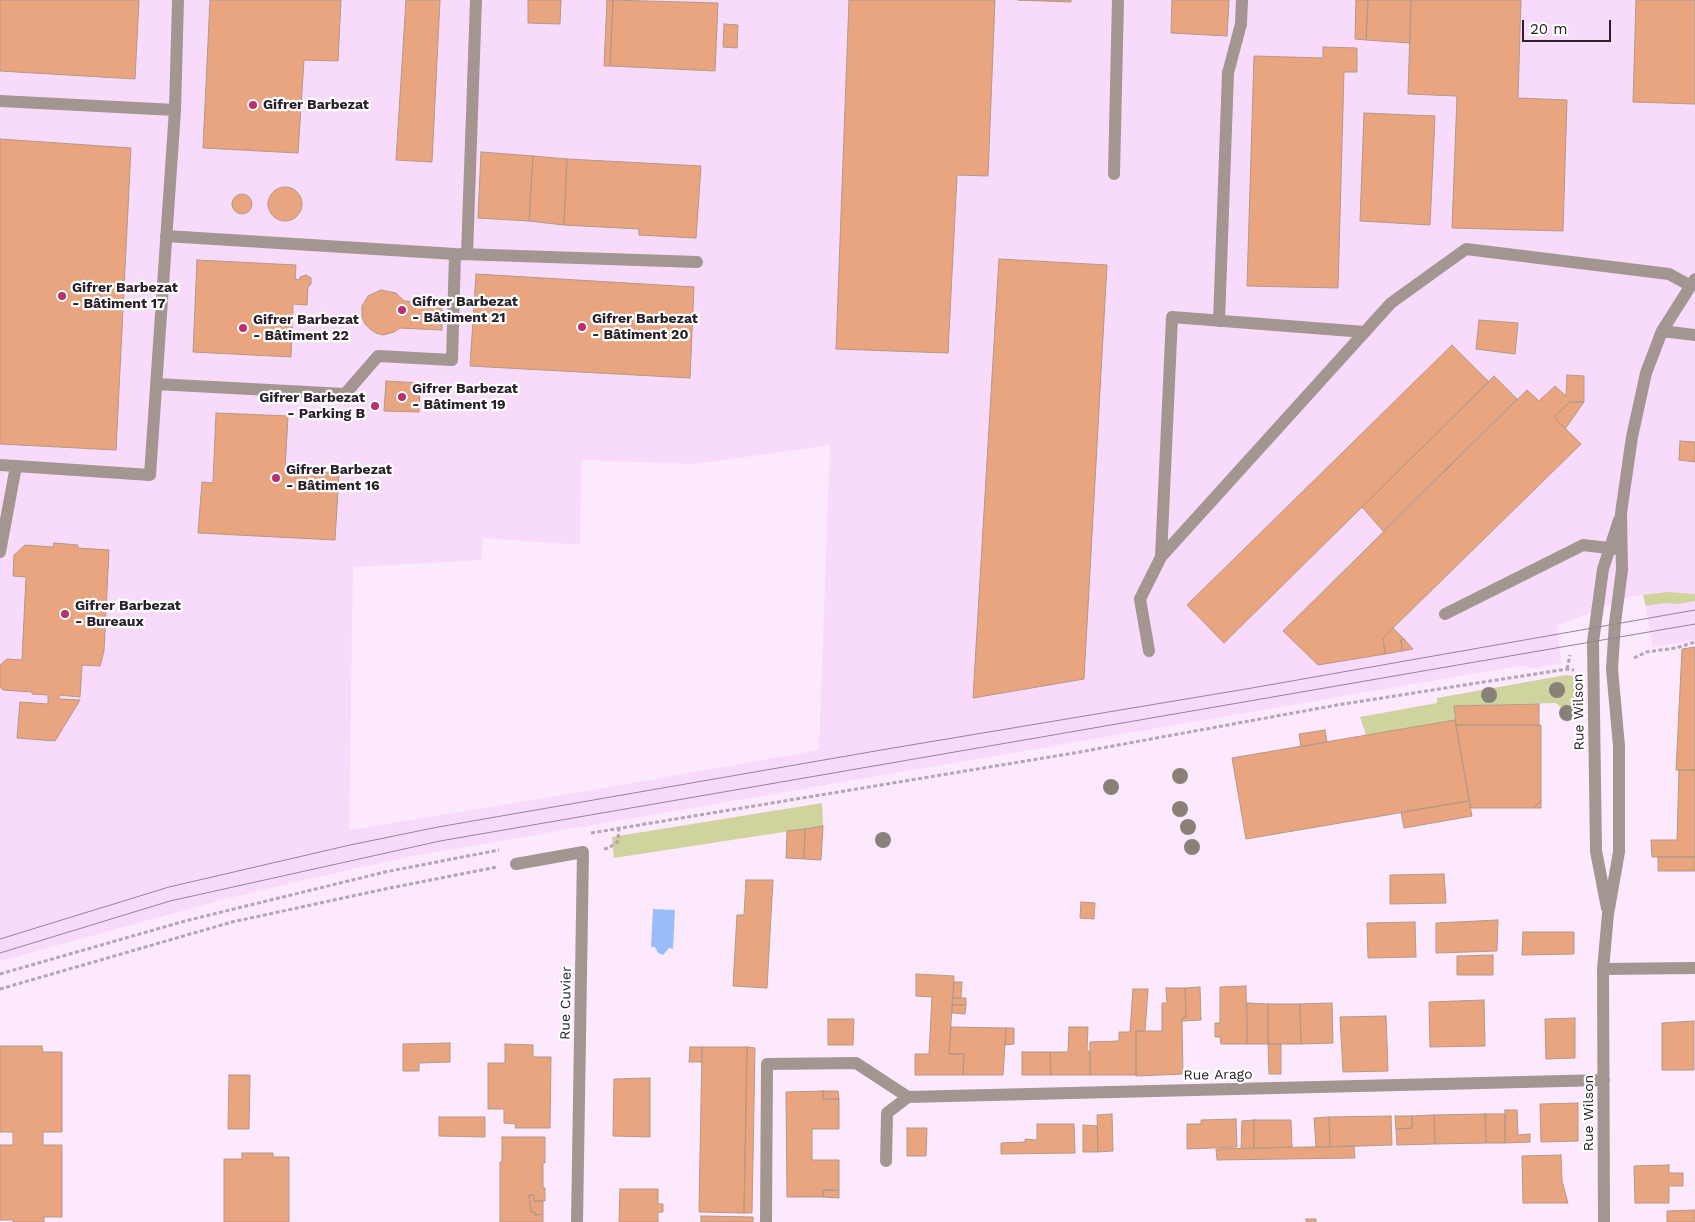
<!DOCTYPE html>
<html>
<head>
<meta charset="utf-8">
<style>
  body { margin:0 }
  #map { position:relative; width:1695px; height:1222px; overflow:hidden; background:#fce9fd; font-family:"Work Sans",sans-serif }
  canvas { display:block }
  .scale { position:absolute; left:1522px; top:20px; width:89px; height:22px; box-sizing:border-box; border:2px solid #292029; border-top:0; padding-left:6px; font-size:15px; line-height:18px; white-space:nowrap; color:#292029; -webkit-text-stroke:4px #fff; paint-order:stroke }
</style>
</head>
<body>
<div id="map">
<canvas width="1695" height="1222"></canvas>
<div class="scale">20 m</div>
</div>
<script>
const c = document.querySelector('canvas').getContext('2d');
c.lineJoin = 'round';
function fillPath(path, color) { c.fillStyle = color; c.fill(path, 'evenodd'); }
const toPath = rows => new Path2D(rows.map(r => 'M' + r).join(''));
function stroke(path, color, width, dash) { c.strokeStyle = color; c.lineWidth = width; c.lineCap = dash ? 'butt' : 'round'; c.setLineDash(dash || []); c.stroke(path); }
function drawText(font, color, halo, rows, align = 'center') {
  c.font = font + ' "Work Sans",sans-serif'; c.lineWidth = 4.5; c.setLineDash([]); c.textBaseline = 'middle'; c.strokeStyle = halo; c.fillStyle = color; for (const [text, x, y, turn = 0] of rows) {
    c.save(); c.translate(x, y); c.rotate((+turn || 0) * Math.PI / 180); c.textAlign = isNaN(turn) ? turn : align; if (halo) c.strokeText(text, 0, 0); c.fillText(text, 0, 0); c.restore();
  }
}
const built = toPath([
  [0,0,1695,0,1695,640,1653,647,1643,595,1630,596,1565,623,1557,625,1561,663,1528,669,1527,665,1460,676,418,855,303,880,218,901,0,961],
  [830,445,819,750,581,792,349,830,353,567,481,560,483,538,580,545,581,460,695,464]
]);
const green = toPath([
  [1668,592,1695,594,1695,601,1679,604,1665,603,1646,606,1643,595],
  [1566,675,1574,676,1577,681,1579,718,1555,703,1454,706,1455,720,1366,735,1360,717,1437,703,1437,698],
  [822,803,823,826,614,858,612,837]
]);
const water = toPath([
  [653,909,675,910,673,949,669,948,663,955,658,953,655,947,651,947]
]);
const building = toPath([
  [0,0,139,0,135,79,0,71,0,0],
  [210,0,341,0,338,61,304,60,298,153,203,148,210,0],
  [406,0,440,0,432,162,396,160,406,0],
  [528,0,561,0,560,24,528,23,528,0],
  [607,0,613,0,610,66,604,66,607,0],
  [613,0,718,3,715,71,610,66,613,0],
  [849,0,995,0,988,176,957,175,948,353,836,349,849,0],
  [1018,0,1071,0,1071,2,1018,0],
  [1172,0,1229,0,1227,36,1171,33,1172,0],
  [1356,0,1368,0,1366,40,1355,39,1356,0],
  [1368,0,1411,0,1410,43,1366,40,1368,0],
  [1411,0,1521,0,1518,98,1567,100,1563,231,1452,228,1457,96,1408,94,1411,0],
  [1636,0,1695,0,1695,104,1633,102,1636,0],
  [724,24,738,25,737,48,723,47,724,24],
  [1323,47,1357,48,1357,72,1344,72,1338,288,1247,286,1254,56,1323,58,1323,47],
  [1364,113,1435,116,1430,225,1360,221,1364,113],
  [0,139,131,148,116,450,0,444,0,139],
  [481,152,533,156,529,221,478,218,481,152],
  [533,156,567,159,564,225,529,221,533,156],
  [567,159,701,166,696,238,639,235,639,229,564,225,567,159],
  '268 204a17 17 0 1 1 34 0a17 17 0 1 1-34 0Z',
  '232 204a10 10 0 1 1 20 0a10 10 0 1 1-20 0Z',
  [999,259,1107,265,1084,679,973,698,999,259],
  [197,260,296,265,295,279,299,280,300,277,306,275,311,278,311,284,308,287,307,305,293,304,291,357,193,352,197,260],
  [476,274,694,287,690,378,470,366,476,274],
  [381,290,396,293,404,301,442,303,442,330,400,328,394,332,383,335,376,333,370,329,365,324,362,317,362,306,368,296,381,290],
  [1479,320,1518,323,1515,354,1476,349,1479,320],
  [1452,345,1489,382,1224,643,1187,605,1452,345],
  [1567,375,1584,376,1584,402,1570,402,1554,417,1581,444,1393,628,1383,638,1385,654,1318,665,1283,631,1527,390,1539,401,1555,386,1566,396,1567,375],
  [1494,376,1517,399,1383,531,1362,507,1494,376],
  [386,381,420,383,419,412,384,411,386,381],
  [1570,402,1584,402,1565,429,1554,417,1570,402],
  [216,413,288,416,285,470,339,473,335,540,198,533,202,482,213,483,216,413],
  [1680,441,1695,442,1695,462,1679,460,1680,441],
  [54,543,78,545,78,548,109,550,104,651,100,666,82,665,80,697,59,695,59,699,80,700,55,741,17,738,20,702,48,704,48,695,32,694,32,692,3,690,0,687,0,665,7,659,22,660,26,577,13,576,14,555,25,545,53,547,54,543],
  [1393,628,1404,639,1401,640,1402,651,1385,654,1383,638,1393,628],
  [1404,639,1413,649,1402,651,1401,640,1404,639],
  [1695,647,1695,770,1676,770,1682,649,1695,647],
  [1539,704,1539,725,1456,725,1454,706,1539,704],
  [1455,720,1469,801,1246,839,1232,758,1455,720],
  [1456,725,1541,725,1541,801,1533,808,1471,808,1456,725],
  [1325,730,1327,742,1301,747,1299,734,1325,730],
  [1679,770,1695,770,1695,857,1652,857,1651,840,1677,840,1679,770],
  [1469,801,1472,816,1404,828,1401,812,1469,801],
  [1541,801,1541,808,1533,808,1541,801],
  [823,826,821,860,804,859,805,829,823,826],
  [805,829,804,859,786,858,787,831,805,829],
  [1658,857,1695,857,1695,871,1658,871,1658,857],
  [1444,874,1446,903,1390,904,1390,875,1444,874],
  [746,880,773,880,767,988,733,986,737,915,744,915,746,880],
  [1081,902,1095,903,1094,919,1080,918,1081,902],
  [1498,920,1497,951,1436,953,1436,923,1498,920],
  [1415,922,1416,957,1368,958,1367,923,1415,922],
  [1523,932,1574,932,1574,954,1522,955,1523,932],
  [1493,955,1493,975,1457,975,1457,956,1493,955],
  [916,974,954,976,949,1054,964,1054,963,1075,915,1075,915,1054,929,1054,932,997,916,996,916,974],
  [954,982,962,982,961,998,953,998,954,982],
  [1246,986,1247,1044,1221,1044,1220,1037,1215,1037,1215,1023,1220,1023,1220,987,1246,986],
  [1200,987,1201,1020,1182,1021,1182,1018,1186,1017,1185,988,1200,987],
  [1166,988,1185,988,1186,1017,1182,1018,1182,1021,1183,1074,1136,1076,1136,1031,1162,1031,1162,1003,1167,1003,1166,988],
  [1133,989,1148,989,1145,1031,1136,1031,1136,1075,1090,1075,1090,1042,1119,1041,1119,1032,1130,1032,1133,989],
  [953,998,966,998,966,1005,952,1005,953,998],
  [1484,1000,1485,1046,1430,1047,1429,1002,1484,1000],
  [1247,1003,1268,1004,1268,1044,1247,1044,1247,1003],
  [1332,1003,1333,1043,1301,1044,1300,1004,1332,1003],
  [1268,1004,1300,1004,1301,1044,1268,1044,1268,1004],
  [952,1005,966,1005,965,1014,952,1013,952,1005],
  [1386,1016,1388,1071,1343,1072,1340,1017,1386,1016],
  [1575,1018,1575,1058,1546,1059,1545,1019,1575,1018],
  [828,1019,854,1019,853,1045,828,1045,828,1019],
  [1694,1021,1694,1070,1662,1070,1662,1023,1694,1021],
  [951,1027,1006,1028,1003,1075,963,1075,964,1054,949,1054,951,1027],
  [1069,1027,1088,1027,1087,1051,1090,1051,1090,1075,1051,1075,1050,1052,1068,1052,1069,1027],
  [1006,1028,1014,1028,1014,1044,1005,1045,1006,1028],
  [450,1043,450,1062,419,1063,419,1071,403,1071,403,1044,450,1043],
  [505,1044,533,1045,533,1057,551,1057,550,1128,515,1128,516,1124,504,1123,504,1109,488,1109,488,1063,505,1063,505,1044],
  [1268,1044,1281,1044,1281,1074,1269,1074,1268,1044],
  [0,1046,42,1046,43,1052,62,1052,62,1132,43,1132,43,1145,62,1145,62,1217,44,1217,44,1222,13,1222,13,1220,0,1220,0,1145,13,1145,13,1132,0,1132,0,1046],
  [690,1047,702,1047,702,1062,689,1062,690,1047],
  [702,1047,747,1047,744,1213,699,1212,702,1047],
  [747,1047,755,1048,752,1213,744,1213,747,1047],
  [1022,1052,1050,1052,1051,1075,1022,1075,1022,1052],
  [229,1075,250,1075,249,1129,228,1129,229,1075],
  [650,1078,650,1137,613,1136,614,1079,650,1078],
  [823,1091,823,1099,839,1099,839,1129,812,1129,812,1160,839,1160,839,1190,823,1190,823,1197,787,1197,786,1092,823,1091],
  [823,1091,838,1091,839,1099,823,1099,823,1091],
  [1578,1103,1578,1141,1541,1142,1540,1104,1578,1103],
  [1505,1110,1517,1110,1518,1135,1530,1134,1530,1142,1505,1143,1505,1110],
  [1112,1114,1113,1151,1098,1152,1097,1115,1112,1114],
  [1485,1114,1505,1114,1505,1143,1486,1143,1485,1114],
  [1485,1114,1486,1143,1435,1144,1434,1115,1485,1114],
  [1434,1115,1435,1144,1397,1145,1396,1129,1412,1128,1412,1116,1434,1115],
  [1391,1116,1392,1145,1330,1147,1329,1117,1391,1116],
  [1395,1116,1412,1116,1412,1128,1396,1129,1395,1116],
  [439,1117,485,1117,485,1137,439,1136,439,1117],
  [1329,1117,1330,1147,1316,1147,1314,1118,1329,1117],
  [1236,1119,1237,1147,1187,1149,1187,1124,1201,1124,1201,1120,1236,1119],
  [1254,1120,1291,1120,1292,1147,1254,1148,1254,1120],
  [1254,1120,1254,1148,1241,1149,1242,1121,1254,1120],
  [1037,1124,1074,1124,1075,1153,1001,1154,1001,1143,1025,1142,1025,1139,1037,1140,1037,1124],
  [1083,1125,1097,1126,1098,1152,1083,1152,1083,1125],
  [907,1128,927,1128,926,1156,907,1156,907,1128],
  [502,1137,545,1137,545,1163,543,1163,543,1188,545,1188,545,1201,534,1201,534,1195,529,1195,531,1212,535,1212,535,1215,543,1214,543,1222,500,1222,500,1162,502,1162,502,1137],
  [1354,1146,1355,1158,1217,1160,1216,1149,1354,1146],
  [242,1153,273,1153,273,1157,289,1157,289,1222,224,1222,224,1159,242,1159,242,1153],
  [1561,1155,1562,1181,1568,1203,1523,1203,1522,1156,1561,1155],
  [1669,1165,1669,1173,1683,1173,1683,1186,1669,1186,1669,1203,1635,1203,1634,1166,1669,1165],
  [620,1189,658,1189,658,1204,663,1204,663,1212,658,1212,658,1222,619,1222,620,1189],
  [823,1190,839,1190,839,1198,823,1197,823,1190],
  [529,1195,534,1195,534,1201,543,1201,543,1214,535,1215,535,1212,531,1212,529,1195],
  [1695,1210,1695,1222,1667,1222,1667,1211,1695,1210],
  [701,1216,753,1217,753,1222,701,1222,701,1216],
  [1306,1219,1316,1219,1316,1222,1306,1222,1306,1219]
]);
const path = toPath([
  [1634,658,1646,652,1676,648,1695,642],
  [1567,669,1570,655],
  [591,833,1080,752,1337,705,1567,669,1574,670],
  [604,849,609,848,618,841,619,828],
  [0,974,185,921,385,872,499,850],
  [0,989,232,922,385,889,497,867]
]);
const minor = toPath([
  [0,101,175,110,150,475,16,466],
  [175,110,178,0],
  [1114,174,1118,0],
  [460,254,697,262],
  [467,254,476,0],
  [1219,321,1228,73,1241,24,1242,0],
  [1662,331,1695,335],
  [1365,332,1172,317,1161,557,1391,303,1466,249,1669,274,1691,286],
  [156,384,345,394,378,356,452,360,455,254,166,236],
  [0,465,16,466,0,552],
  [1445,614,1583,545,1617,549],
  [1149,651,1140,599,1161,557],
  [516,864,583,852,577,1222],
  [1607,908,1596,851,1593,642,1603,569,1619,520],
  [1603,969,1695,968],
  [886,1161,887,1113,908,1097,1604,1080],
  [766,1222,767,1064,856,1063,908,1097],
  [1604,1222,1603,969,1608,914,1619,852,1619,746,1612,669,1615,623,1622,570,1621,513,1632,437,1646,373,1662,331,1695,279]
]);
const tram = toPath([
  [0,939,169,887,350,845,438,827,887,749,1246,689,1695,610],
  [0,953,170,901,440,841,1695,624]
]);
const trees = [
  [1557,690],
  [1489,695],
  [1567,713],
  [1180,776],
  [1111,787],
  [1180,809],
  [1188,827],
  [883,840],
  [1192,847]
];
const markers = [
  [253,105,5,"#ba306c"],
  [62,296,5,"#ba306c"],
  [402,310,5,"#ba306c"],
  [582,327,5,"#ba306c"],
  [243,328,5,"#ba306c"],
  [402,397,5,"#ba306c"],
  [375,406,5,"#ba306c"],
  [276,478,5,"#ba306c"],
  [65,614,5,"#ba306c"]
];
const poiNames = [
  ["Gifrer Barbezat",263,105],
  ["Gifrer Barbezat",72,288],
  ["- Bâtiment 17",72,304],
  ["Gifrer Barbezat",412,302],
  ["- Bâtiment 21",412,318],
  ["Gifrer Barbezat",592,319],
  ["- Bâtiment 20",592,335],
  ["Gifrer Barbezat",253,320],
  ["- Bâtiment 22",253,336],
  ["Gifrer Barbezat",412,389],
  ["- Bâtiment 19",412,405],
  ["Gifrer Barbezat",365,398,"right"],
  ["- Parking B",365,414,"right"],
  ["Gifrer Barbezat",286,470],
  ["- Bâtiment 16",286,486],
  ["Gifrer Barbezat",75,606],
  ["- Bureaux",75,622]
];
const streetNames = [
  ["Rue Wilson",1579,712,-91],
  ["Rue Cuvier",566,1003,-89],
  ["Rue Arago",1218,1075,-1],
  ["Rue Wilson",1589,1113,-90]
];
fillPath(built, '#f8dbfa');
fillPath(green, '#cfd39d');
fillPath(water, '#9abdfa');
fillPath(building, '#e9a57f');
stroke(building, '#b59888', 1);
stroke(path, '#b4a4b5', 3, [4, 2.5]);
stroke(minor, '#a39590', 12);
stroke(tram, '#948694', 1);
c.fillStyle = '#898178';
for (const [x, y] of trees) { c.beginPath(); c.arc(x, y, 8, 0, 2 * Math.PI); c.fill(); }
for (const [x, y, r, color] of markers) { const dot = new Path2D(); dot.arc(x, y, r, 0, 2 * Math.PI); c.fillStyle = color; c.fill(dot); stroke(dot, '#fff', 2); }
drawText('bold 14px', '#292029', '#fff', poiNames, 'left');
drawText('14px', '#292029', '#fff', streetNames);
</script>
</body>
</html>
